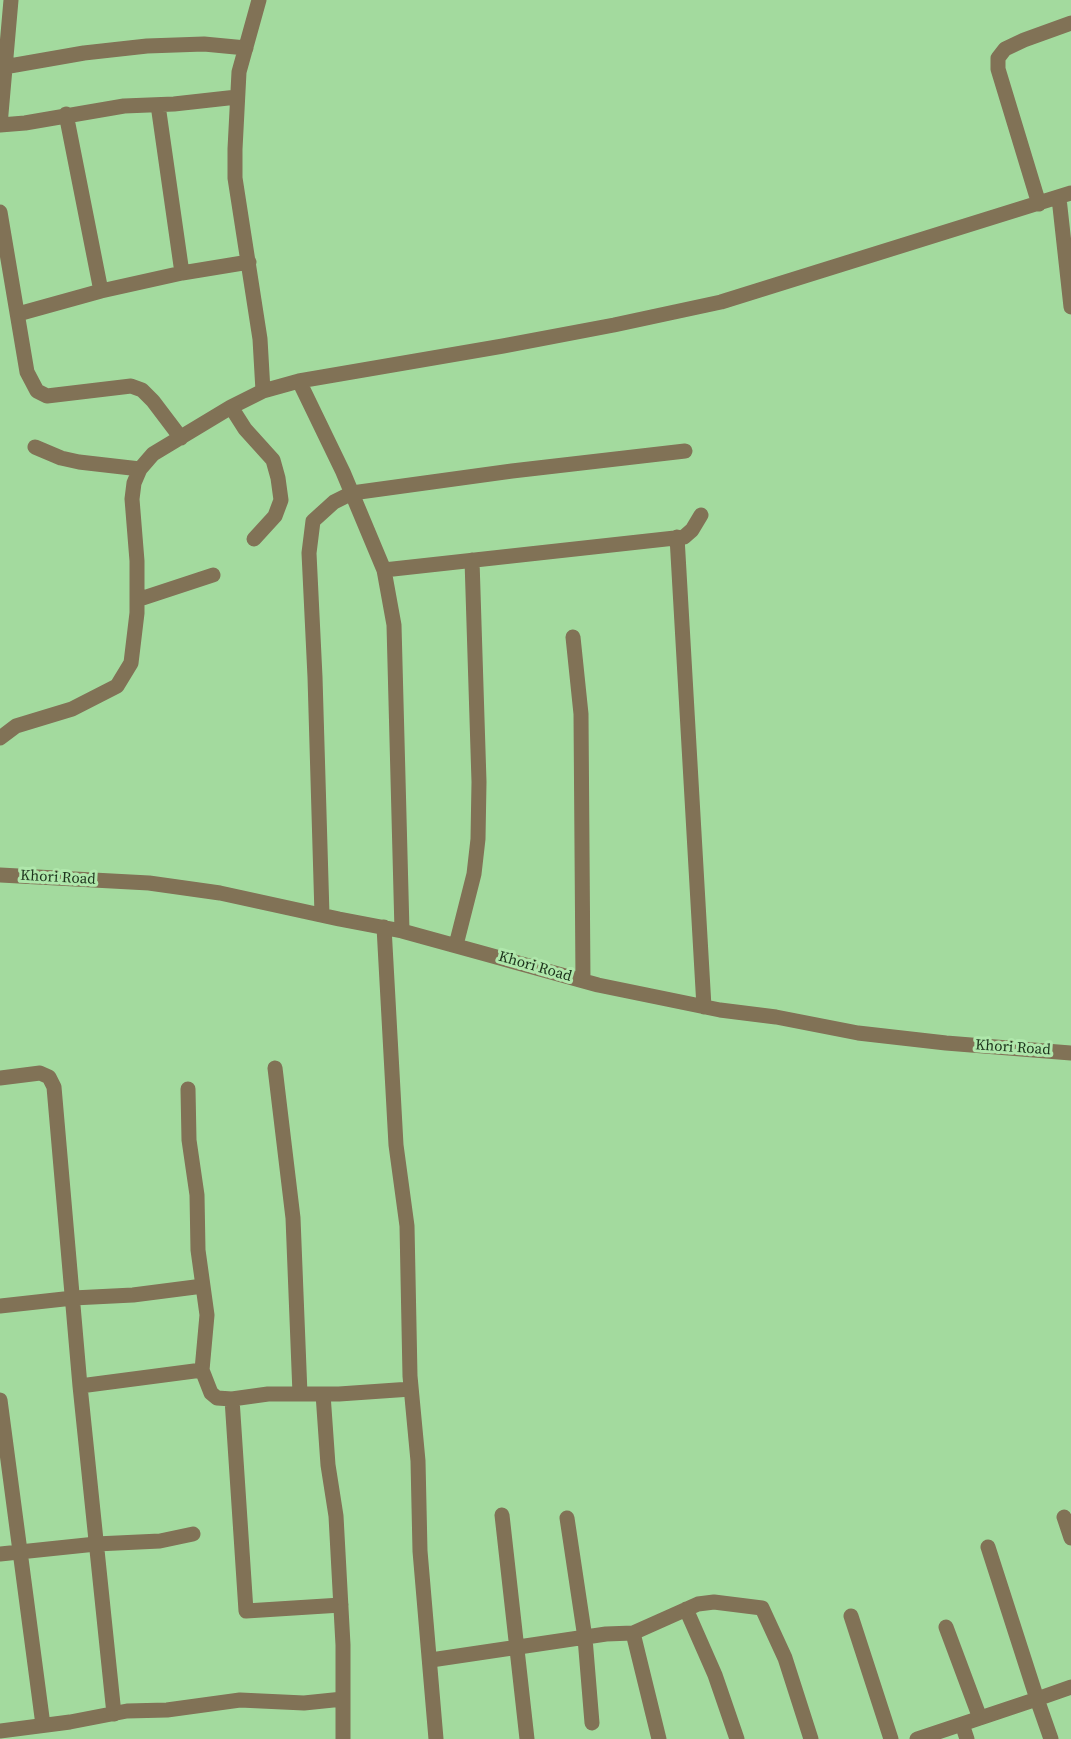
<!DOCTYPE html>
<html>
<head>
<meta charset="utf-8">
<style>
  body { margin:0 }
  canvas { display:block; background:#a3da9e }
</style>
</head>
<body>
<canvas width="1071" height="1739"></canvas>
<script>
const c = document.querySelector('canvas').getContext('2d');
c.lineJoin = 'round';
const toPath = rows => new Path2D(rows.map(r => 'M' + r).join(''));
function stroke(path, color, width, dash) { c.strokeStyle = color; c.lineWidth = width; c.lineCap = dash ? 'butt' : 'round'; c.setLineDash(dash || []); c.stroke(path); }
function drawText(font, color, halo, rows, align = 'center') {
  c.font = font + ' "Source Serif 4",serif'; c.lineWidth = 6; c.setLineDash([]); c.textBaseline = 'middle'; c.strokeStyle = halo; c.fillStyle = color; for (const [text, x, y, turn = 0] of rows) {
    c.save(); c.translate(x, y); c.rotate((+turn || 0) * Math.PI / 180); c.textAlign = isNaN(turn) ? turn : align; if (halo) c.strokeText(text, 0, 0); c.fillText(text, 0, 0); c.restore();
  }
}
const minor = toPath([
  [4,67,84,53,147,46,204,44,246,48],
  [158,105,182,273],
  [66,114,101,291],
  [0,125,25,123,124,106,174,104,237,97],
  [0,125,11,0],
  [1059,198,1071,307],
  [1039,204,998,69,998,58,1005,49,1024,40,1071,23],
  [0,212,27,372,37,391,47,396,131,386,142,390,153,401,181,438],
  [18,314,101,291,182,273,249,262],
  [299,381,343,472,384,570,394,625,402,931],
  [263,391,299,381,503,346,614,325,721,302,1071,193],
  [231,407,245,429,273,460,278,478,281,500,275,516,254,539],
  [35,447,61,458,79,462,140,469],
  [677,537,704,1007],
  [384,570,684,537,692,530,701,515],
  [137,600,213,575],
  [573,637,581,714,583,981],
  [0,738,16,726,72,709,117,686,131,663,137,613,137,561,132,499,134,483,140,469,153,454,231,407,263,391,260,339,235,178,235,149,239,72,259,0],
  [0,875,149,883,220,893,339,919,402,931,598,985,720,1010,776,1017,858,1033,946,1043,1071,1053],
  [322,915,315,677,309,553,313,521,334,502,352,493,512,471,685,451],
  [384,927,396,1145,407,1226,410,1376,418,1461,420,1551,436,1739],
  [456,945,474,874,478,839,479,782,472,560],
  [275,1068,293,1218,300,1394],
  [0,1078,40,1073,49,1077,54,1087,80,1386,114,1714],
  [188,1089,189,1140,197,1195,198,1250,207,1315,202,1370,211,1393,217,1398,232,1399,268,1394,339,1394,411,1389],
  [0,1306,73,1298,133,1295,203,1286],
  [80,1386,202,1370],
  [323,1394,328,1465,336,1516,343,1645,343,1739],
  [232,1399,246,1611,341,1605],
  [0,1400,43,1725],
  [502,1515,527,1739],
  [1064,1517,1071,1538],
  [567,1518,585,1638,592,1723],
  [0,1554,96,1544,160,1541,193,1534],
  [686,1609,715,1675,737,1739],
  [851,1616,891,1739],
  [946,1627,980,1718],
  [633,1633,659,1739],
  [431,1660,606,1634,633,1633,698,1604,714,1602,762,1608,785,1658,811,1739],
  [962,1724,967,1739],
  [0,1731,70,1722,127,1711,167,1710,240,1700,304,1703,343,1699],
  [917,1739,1037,1699,988,1547],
  [1051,1739,1037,1699,1071,1687]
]);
const streetNames = [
  ["Khori Road",58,878,3],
  ["Khori Road",535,967,16],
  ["Khori Road",1013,1048,4]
];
stroke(minor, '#817256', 15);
drawText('15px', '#1c321b', '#afe7ab', streetNames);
</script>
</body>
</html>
